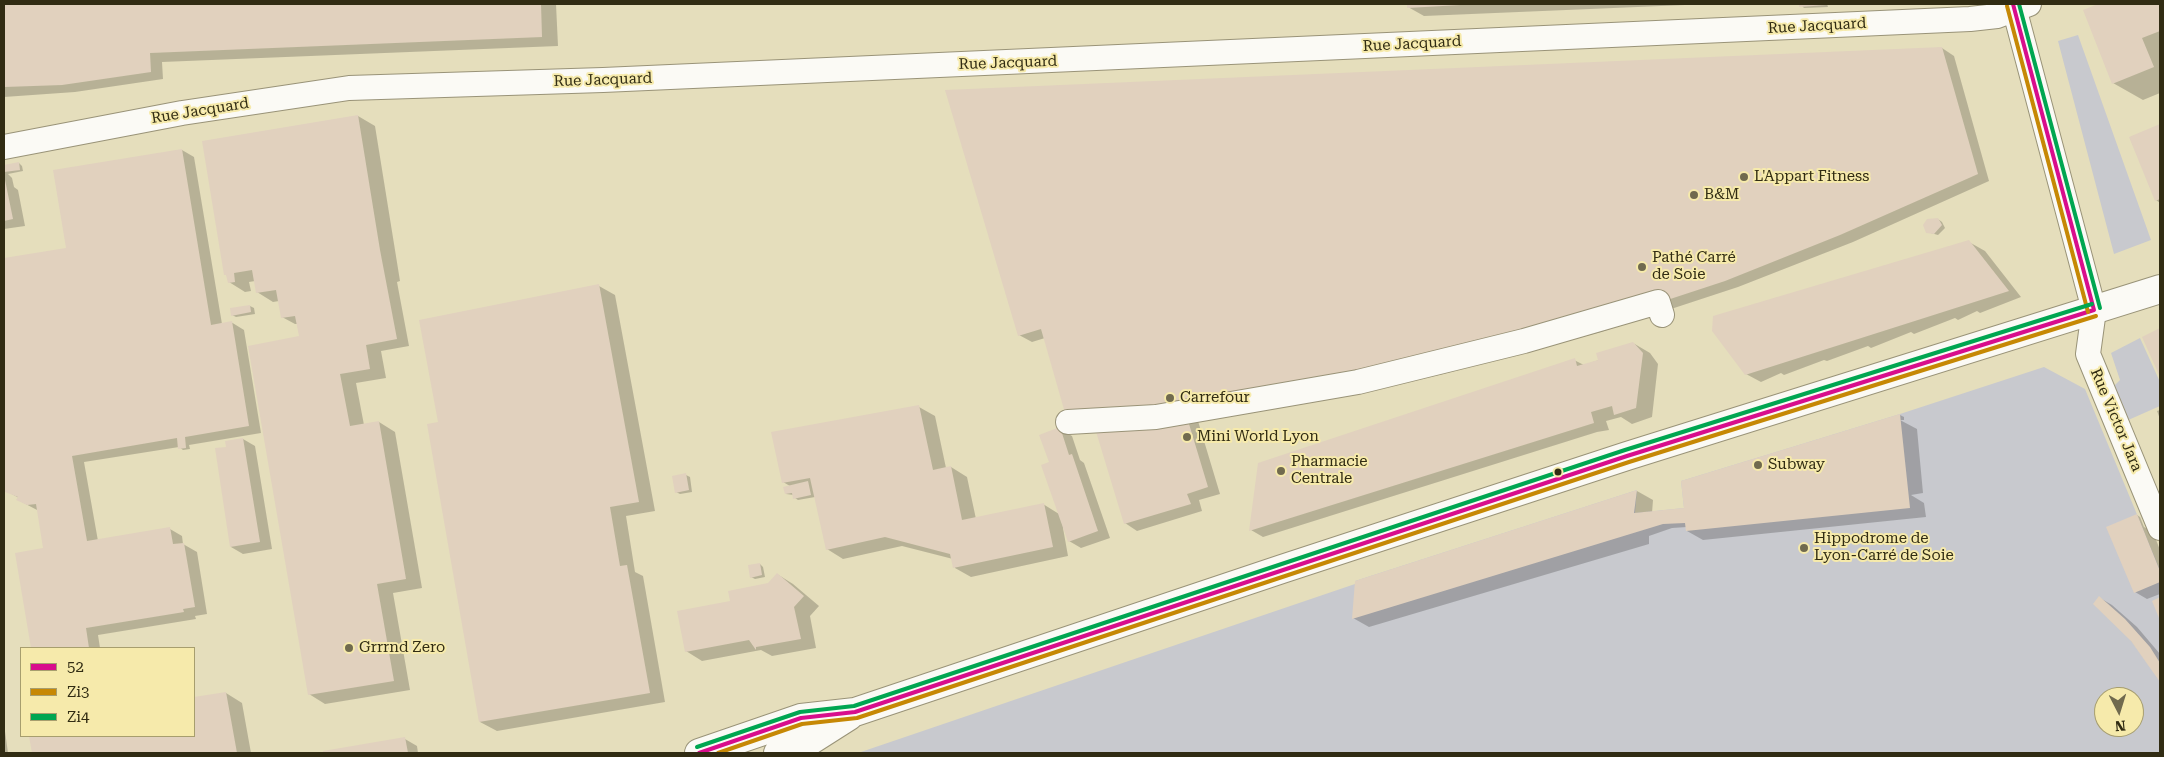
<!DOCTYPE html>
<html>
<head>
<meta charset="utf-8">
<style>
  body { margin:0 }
  #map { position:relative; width:2164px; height:757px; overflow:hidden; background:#e5debc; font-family:"Roboto Serif",serif }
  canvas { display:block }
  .frame { position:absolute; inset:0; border:5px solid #312c13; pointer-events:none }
  .legend { position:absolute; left:20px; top:647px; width:175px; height:90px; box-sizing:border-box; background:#f6eaab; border:1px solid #a79e6e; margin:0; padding:6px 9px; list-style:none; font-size:15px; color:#312c13 }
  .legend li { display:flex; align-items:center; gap:10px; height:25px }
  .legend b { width:25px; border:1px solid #a79e6e }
  .north { position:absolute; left:2094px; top:687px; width:50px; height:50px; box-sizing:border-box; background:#f6eaab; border:1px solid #a79e6e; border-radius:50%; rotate:175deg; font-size:14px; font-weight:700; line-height:20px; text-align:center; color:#312c13 }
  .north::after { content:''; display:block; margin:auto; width:18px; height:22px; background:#706a4e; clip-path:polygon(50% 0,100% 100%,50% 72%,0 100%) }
</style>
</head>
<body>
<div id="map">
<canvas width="2164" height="757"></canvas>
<div class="frame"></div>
<ul class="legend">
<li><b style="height:6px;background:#d80d8c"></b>52</li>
<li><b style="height:6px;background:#c68805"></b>Zi3</li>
<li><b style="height:6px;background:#00a651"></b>Zi4</li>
</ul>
<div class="north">N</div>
</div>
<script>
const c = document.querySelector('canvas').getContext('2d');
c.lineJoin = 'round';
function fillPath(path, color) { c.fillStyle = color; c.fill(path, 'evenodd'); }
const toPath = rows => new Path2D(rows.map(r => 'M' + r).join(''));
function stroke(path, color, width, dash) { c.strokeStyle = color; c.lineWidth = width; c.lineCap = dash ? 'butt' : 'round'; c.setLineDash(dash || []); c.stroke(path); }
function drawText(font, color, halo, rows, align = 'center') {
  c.font = font + ' "Roboto Serif",serif'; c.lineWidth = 4; c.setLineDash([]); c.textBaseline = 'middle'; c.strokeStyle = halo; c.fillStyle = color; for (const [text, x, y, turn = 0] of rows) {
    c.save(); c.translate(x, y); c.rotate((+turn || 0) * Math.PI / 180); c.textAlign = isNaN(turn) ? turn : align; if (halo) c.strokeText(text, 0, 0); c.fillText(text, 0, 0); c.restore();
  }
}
const green = toPath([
  [2078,35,2151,240,2114,254,2058,41],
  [2140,338,2160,382,2160,406,2126,421,2112,388,2120,380,2111,353],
  [2044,367,2085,389,2160,570,2160,753,858,753,1355,584,1355,581,1637,490,1635,513,1684,508,1681,481,1900,414],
  [2104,697,2134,697,2134,727,2104,727]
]);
const shadow = toPath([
  [4,4,556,4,558,46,162,62,163,79,75,92,4,97],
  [1408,4,1685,4,1685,5,1424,16,1408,7],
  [1800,4,1827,4,1828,7,1804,8],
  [2101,4,2160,4,2160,93,2143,100,2113,83,2085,10],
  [1942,48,1954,56,1989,181,1853,242,1738,287,1601,332,1443,374,1372,390,1198,421,1220,494,1199,500,1202,511,1137,531,1125,523,1098,432,1083,434,1071,427,1045,338,1032,342,1019,335],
  [358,116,375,126,400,281,397,282,409,346,381,351,386,378,356,383,364,425,379,422,395,432,422,588,393,593,410,690,325,704,309,694,303,337,298,324,295,324,282,317,279,301,273,302,257,292,255,281,249,282,251,291,245,292,229,282,204,142],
  [2160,126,2160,203,2156,200,2130,138],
  [182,150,194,157,222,324,231,322,244,330,261,433,189,445,190,449,183,450,179,447,84,462,98,541,170,529,182,536,183,544,197,552,207,614,195,616,196,619,98,635,100,648,32,648,17,554,45,549,39,511,18,500,19,498,6,491,4,476,4,260,67,249],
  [19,163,22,166,23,171,8,174,12,178,14,187,18,190,25,226,4,229,4,166],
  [1938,219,1942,222,1945,228,1938,235,1927,232],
  [1969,242,1985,251,2021,297,1980,313,1977,311,1958,320,1955,318,1914,334,1911,332,1871,348,1868,346,1827,361,1824,360,1784,375,1781,373,1761,382,1746,374],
  [599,286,615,295,655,511,626,516,635,572,643,576,665,702,497,731,480,722,440,424],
  [250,306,254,308,255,314,236,317,232,315],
  [1633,343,1650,353,1658,364,1652,417,1632,424,1621,417,1606,421,1609,430,1597,432,1263,537,1251,530,1574,360,1584,365,1599,360],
  [919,407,935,416,946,468,951,467,967,477,976,519,1043,504,1059,514,1050,463,1060,429,1072,436,1080,460,1084,463,1110,538,1081,548,1069,541,1064,527,1063,528,1068,556,971,577,955,568,953,559,902,546,843,559,827,549,815,497,798,500,795,498,794,495,786,494,790,486,783,482],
  [2160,410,2160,419,2157,411],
  [1900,415,1904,417,1904,420,1900,420,1917,429,1923,493,1911,495,1924,503,1926,517,1703,540,1687,531,1687,527,1672,528,1649,536,1649,544,1369,627,1353,618,1637,491,1653,500,1652,513,1685,509],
  [243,439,255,446,272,549,243,554,231,547,227,448],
  [686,475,690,477,692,492,680,494,676,492],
  [2137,515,2140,517,2144,527,2153,532,2160,550,2160,594,2147,599,2135,592],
  [760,564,763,567,765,577,755,579,751,577],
  [777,574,793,584,819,606,810,616,816,648,772,656,761,650,702,661,686,651,731,602,768,585],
  [2100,598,2112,605,2137,627,2160,654,2160,680],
  [226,693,242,703,251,753,33,753,30,736,194,736,194,699],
  [4,724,8,753,4,753],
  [405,739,417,746,418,753,324,753,324,752]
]);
const building = toPath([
  [4,4,541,4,542,37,150,53,151,72,62,85,4,87],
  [1407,4,1460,4,1460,5,1407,8],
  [1799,4,1827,4,1827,5,1799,7],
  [2098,4,2160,4,2160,31,2142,38,2154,67,2112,84,2083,10],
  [1942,47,1978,174,1840,235,1725,281,1588,326,1186,414,1208,487,1187,494,1191,504,1124,524,1094,425,1069,427,1041,329,1018,336,945,90],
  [358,115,380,250,397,339,366,345,370,369,340,374,350,426,379,421,406,579,377,584,394,681,308,695,248,346,299,336,295,316,281,318,276,290,256,293,252,270,234,273,235,282,228,283,226,275,224,275,202,141],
  [2160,124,2160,199,2155,201,2129,137],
  [182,149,211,325,232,321,249,426,185,437,186,448,178,449,177,438,72,456,87,541,170,527,173,544,184,543,195,607,183,609,184,612,86,628,89,648,31,648,15,553,43,548,36,504,27,505,16,500,18,497,5,492,4,484,4,258,66,248,53,170],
  [19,162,20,170,4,172,4,165],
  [4,175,13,219,4,221],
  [1938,218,1942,225,1934,234,1926,233,1923,225,1927,219],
  [1969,240,2009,291,1745,375,1712,331,1713,316],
  [599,284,639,502,610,507,620,566,627,565,650,693,479,722,427,424,438,422,419,320],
  [250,305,251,312,231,316,230,308],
  [2160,328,2160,377,2142,337],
  [1633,342,1643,353,1636,408,1614,415,1612,406,1591,412,1594,423,1249,531,1258,463,1575,358,1577,366,1598,360,1596,353],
  [919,405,933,470,951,466,962,520,1044,503,1053,547,953,568,950,554,885,537,826,550,810,478,782,483,771,432],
  [1900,414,1910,508,1686,531,1685,523,1663,524,1352,619,1355,581,1637,490,1634,513,1684,508,1681,481],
  [1060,427,1069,455,1072,454,1098,531,1068,542,1041,465,1049,462,1039,435],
  [243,438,260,542,230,547,215,448,226,447,225,441],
  [686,473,689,490,675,493,672,476],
  [808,481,811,495,793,499,792,493,785,494,783,487],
  [2137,514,2160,571,2160,582,2134,593,2106,527],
  [760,563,762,575,750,578,748,565],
  [777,573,804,596,794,607,801,639,756,647,756,650,749,640,685,652,677,611,730,601,728,591,768,583],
  [2099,596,2125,619,2150,647,2160,663,2160,682,2131,641,2093,604],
  [2160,597,2160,617,2159,618,2152,601],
  [226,692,237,753,32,753,29,736,194,736,194,697],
  [405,737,408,753,323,753,323,751]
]);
const minor = toPath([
  [2013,4,2094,310,2088,354,2160,528],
  [4,147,182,113,349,88,603,80,1970,19,1997,16,2029,4],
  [1068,422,1156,417,1358,382,1524,341,1658,302,1662,315]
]);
const major = toPath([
  [699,753,801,718,855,712,1282,569,1627,456,2160,289],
  [778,753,805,744,849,716]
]);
const bus1 = toPath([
  [2013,4,2094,310],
  [699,753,801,718,855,712,1627,456,2094,310]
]);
const bus2 = toPath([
  [2007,6,2088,312],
  [718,753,802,724,857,718,1629,462,2096,316]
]);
const bus3 = toPath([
  [2019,4,2100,308],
  [697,747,800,712,854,706,1625,450,2092,304]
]);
const markers = [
  [1744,177,5,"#706a4e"],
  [1694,195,5,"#706a4e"],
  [1642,267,5,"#706a4e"],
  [1170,398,5,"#706a4e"],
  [1187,437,5,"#706a4e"],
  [1758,465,5,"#706a4e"],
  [1281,471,5,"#706a4e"],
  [1558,472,4.5,"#312c13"],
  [1804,548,5,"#706a4e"],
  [349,648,5,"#706a4e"]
];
const streetNames = [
  ["Rue Jacquard",1817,26,-3],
  ["Rue Jacquard",1412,44,-3],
  ["Rue Jacquard",1008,63,-2],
  ["Rue Jacquard",603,80,-2],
  ["Rue Jacquard",200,111,-9],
  ["Rue Victor Jara",2116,420,67]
];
const poiNames = [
  ["L'Appart Fitness",1754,177],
  ["B&M",1704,195],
  ["Pathé Carré",1652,258],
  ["de Soie",1652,275],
  ["Carrefour",1180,398],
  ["Mini World Lyon",1197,437],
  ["Pharmacie",1291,462],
  ["Centrale",1291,479],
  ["Subway",1768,465],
  ["Hippodrome de",1814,539],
  ["Lyon-Carré de Soie",1814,556],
  ["Grrrnd Zero",359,648]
];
fillPath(green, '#c8c9ce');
fillPath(shadow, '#0003');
fillPath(building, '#e1d1be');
stroke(minor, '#999378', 26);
stroke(major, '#999378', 30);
stroke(minor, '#fbfaf5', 24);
stroke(major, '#fbfaf5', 28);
stroke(bus1, '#d80d8c', 4);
stroke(bus2, '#c68805', 4);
stroke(bus3, '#00a651', 4);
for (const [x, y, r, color] of markers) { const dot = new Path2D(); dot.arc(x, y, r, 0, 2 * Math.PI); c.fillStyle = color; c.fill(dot); stroke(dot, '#f6eaab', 2); }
drawText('15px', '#312c13', '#f6eaab', streetNames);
drawText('15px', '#312c13', '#f6eaab', poiNames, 'left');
</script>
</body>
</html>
